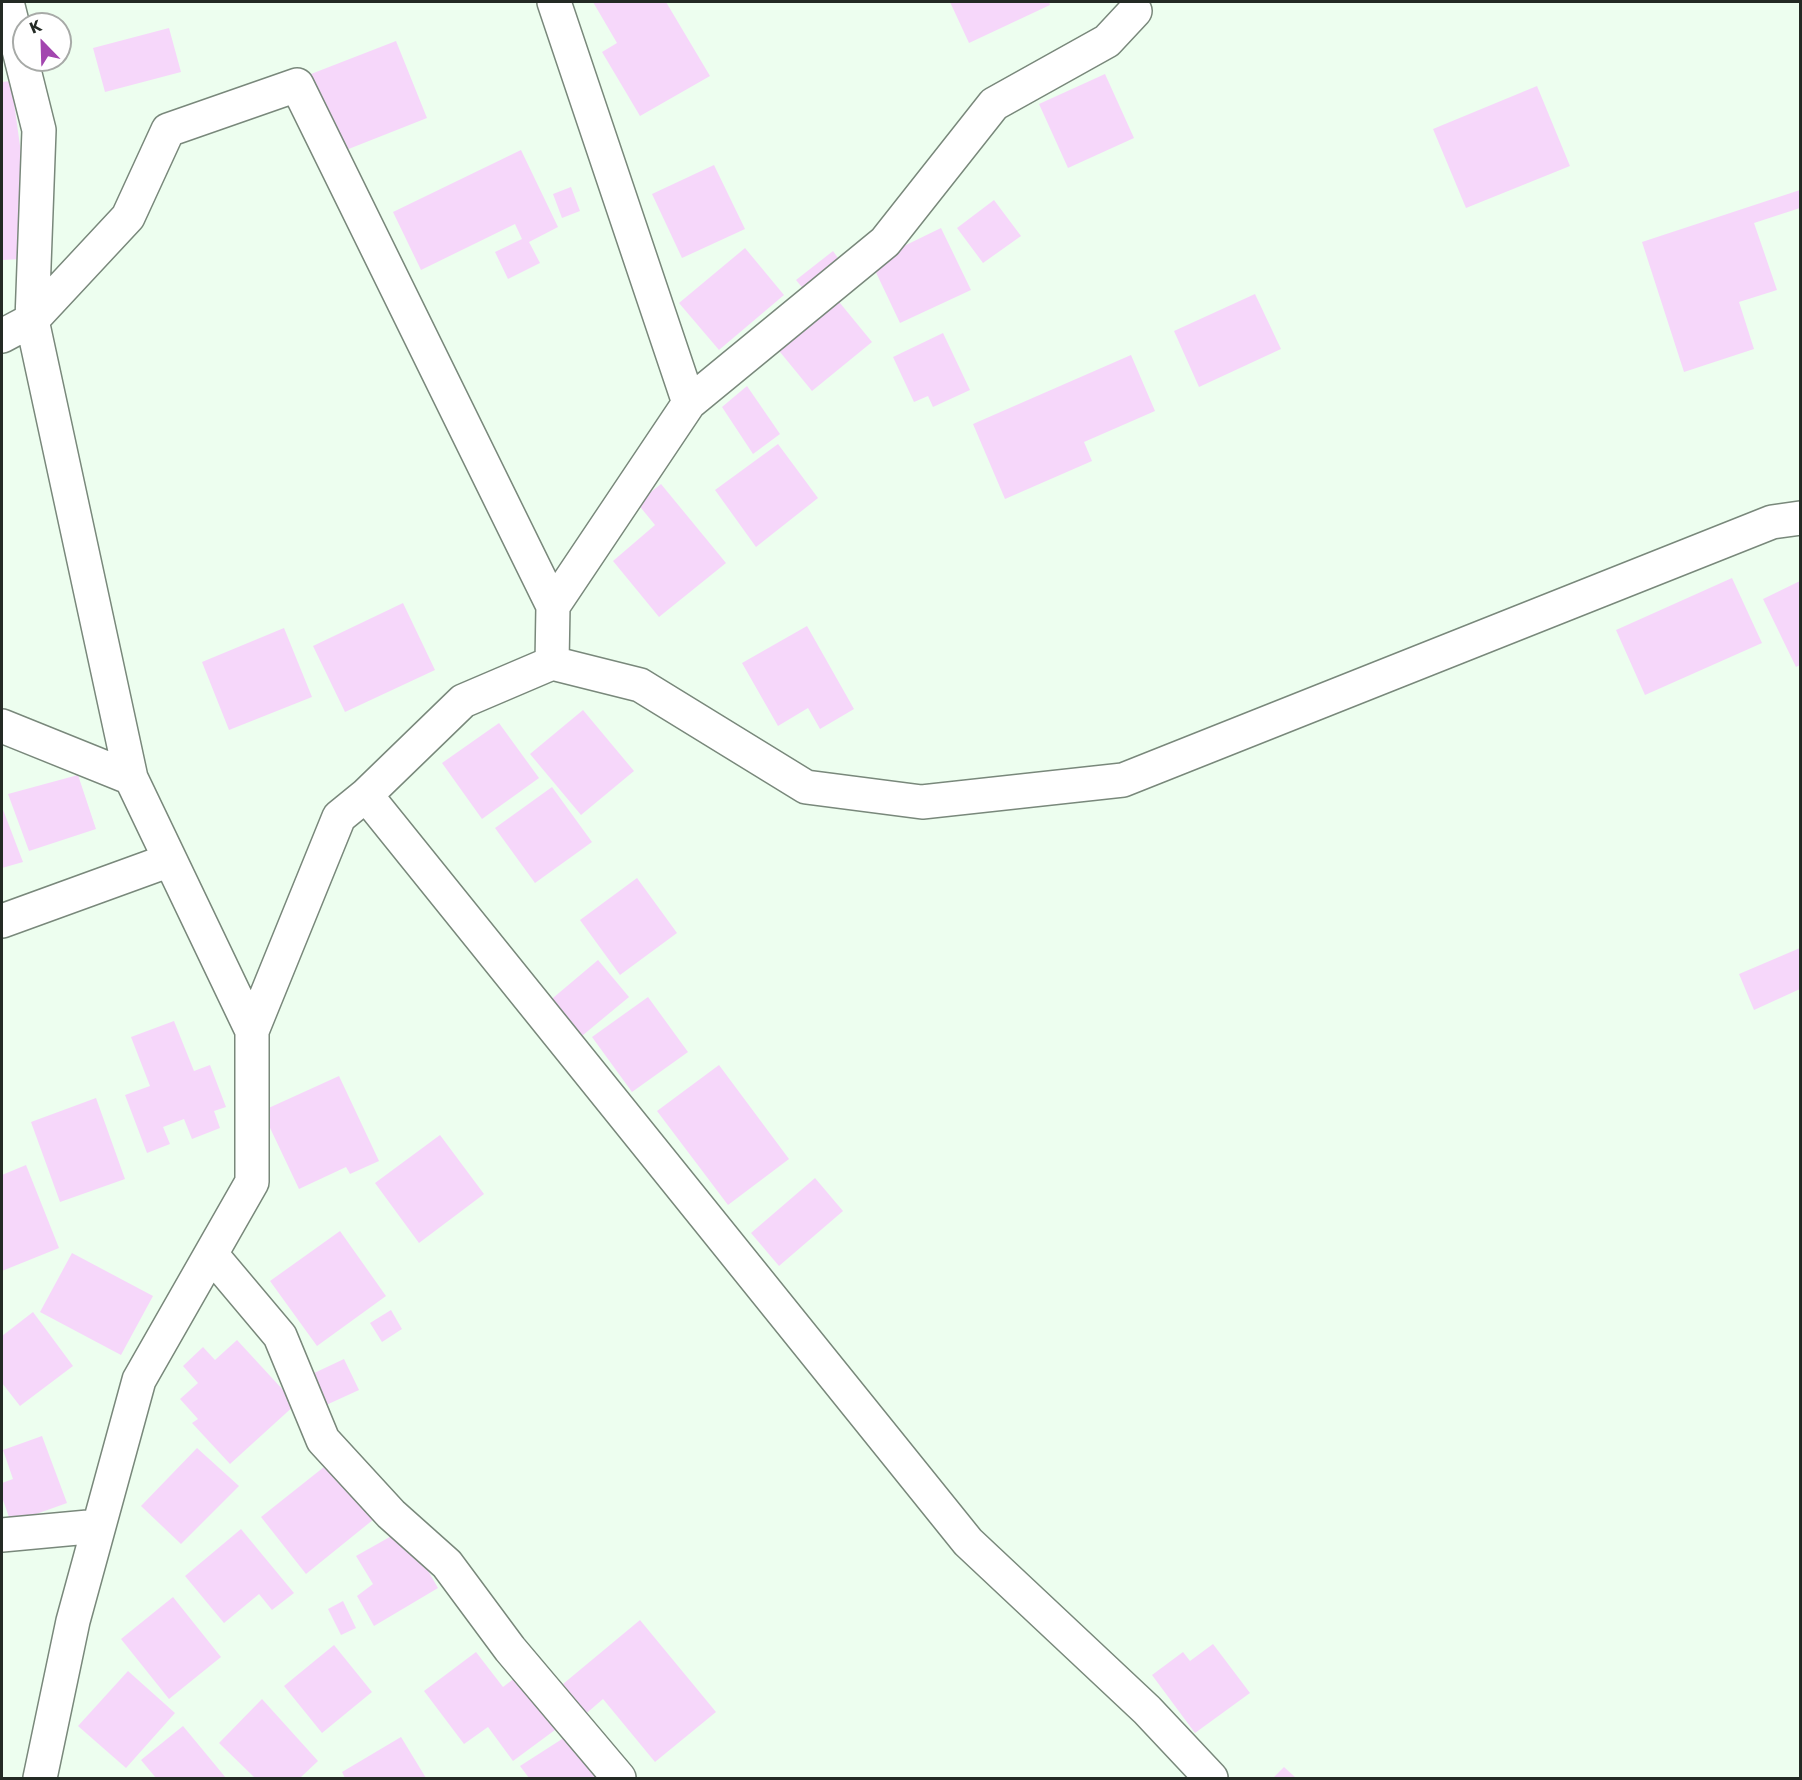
<!DOCTYPE html>
<html>
<head>
<meta charset="utf-8">
<style>
  body { margin:0 }
  #map { position:relative; width:1802px; height:1780px; overflow:hidden; background:#edfeef; font-family:Jost,sans-serif }
  canvas { display:block }
  .frame { position:absolute; inset:0; border:3px solid #232a24; pointer-events:none }
  .north { position:absolute; left:12px; top:12px; width:60px; height:60px; box-sizing:border-box; background:#fff; border:2px solid #a7aaa7; border-radius:50%; rotate:337deg; font-size:16px; font-weight:700; line-height:24px; text-align:center; color:#232a24 }
  .north::after { content:''; display:block; margin:auto; width:21px; height:27px; background:#a346af; clip-path:polygon(50% 0,100% 100%,50% 72%,0 100%) }
</style>
</head>
<body>
<div id="map">
<canvas width="1802" height="1780"></canvas>
<div class="frame"></div>
<div class="north">K</div>
</div>
<script>
const c = document.querySelector('canvas').getContext('2d');
c.lineJoin = 'round';
function fillPath(path, color) { c.fillStyle = color; c.fill(path, 'evenodd'); }
const toPath = rows => new Path2D(rows.map(r => 'M' + r).join(''));
function stroke(path, color, width, dash) { c.strokeStyle = color; c.lineWidth = width; c.lineCap = dash ? 'butt' : 'round'; c.setLineDash(dash || []); c.stroke(path); }
const building = toPath([
  [593,2,666,2,710,76,640,116,602,52,617,43],
  [950,2,1049,2,1050,5,969,43],
  [169,28,181,72,105,92,93,48],
  [396,41,427,118,341,152,311,74],
  [1105,74,1134,138,1068,168,1039,104],
  [11,81,22,160,22,259,2,260,2,82],
  [1537,86,1570,166,1466,208,1433,129],
  [521,150,558,227,529,242,540,263,508,279,495,252,522,239,515,224,421,270,393,212],
  [714,165,745,229,682,258,652,194],
  [571,187,580,211,562,218,553,194],
  [1800,190,1800,208,1754,223,1777,290,1739,302,1754,349,1684,372,1642,242],
  [994,200,1021,236,983,263,957,228],
  [941,228,971,290,900,323,871,262],
  [745,248,784,295,719,350,679,303],
  [833,251,845,268,809,296,796,280],
  [831,292,872,342,812,391,771,341],
  [1255,294,1281,349,1199,387,1174,331],
  [943,333,970,390,933,407,928,396,914,402,893,357],
  [1131,355,1155,411,1084,442,1092,461,1005,499,973,424],
  [747,386,780,434,753,454,722,407],
  [778,444,818,498,756,547,715,490],
  [661,484,726,563,659,617,613,561,655,525,637,503],
  [1732,578,1762,643,1645,695,1616,630],
  [1800,581,1800,665,1796,667,1763,599],
  [403,603,435,670,345,712,313,646],
  [807,626,854,709,820,729,808,708,778,726,742,663],
  [284,628,312,697,229,730,202,662],
  [583,710,634,771,581,815,530,754],
  [499,723,539,778,482,819,442,763],
  [78,775,96,829,29,851,8,794],
  [552,787,592,842,535,883,495,828],
  [2,807,23,862,2,868],
  [637,878,677,933,620,975,580,920],
  [1800,948,1800,989,1754,1010,1739,974],
  [598,960,629,997,577,1040,547,1003],
  [648,997,688,1052,632,1092,592,1037],
  [174,1021,194,1071,210,1065,226,1107,214,1111,220,1128,192,1139,184,1119,163,1127,170,1144,147,1153,125,1095,150,1086,131,1037],
  [719,1065,789,1159,728,1205,657,1111],
  [339,1076,379,1161,350,1174,346,1167,299,1189,262,1111],
  [96,1098,125,1179,60,1202,31,1122],
  [440,1135,484,1194,419,1243,375,1183],
  [26,1165,59,1248,2,1271,2,1175],
  [815,1178,843,1211,779,1266,751,1233],
  [340,1231,386,1296,317,1346,270,1281],
  [72,1253,153,1296,121,1355,40,1312],
  [391,1310,402,1329,382,1342,370,1323],
  [33,1312,73,1366,20,1406,2,1383,2,1336],
  [237,1340,296,1404,230,1464,192,1423,198,1419,180,1399,198,1383,183,1366,203,1347,215,1360],
  [344,1359,359,1390,324,1406,310,1375],
  [42,1436,67,1503,11,1523,2,1497,2,1483,13,1479,3,1450],
  [197,1448,239,1486,181,1544,141,1506],
  [329,1463,374,1519,306,1574,261,1517],
  [241,1529,294,1593,272,1610,259,1594,224,1623,185,1576],
  [404,1529,438,1588,374,1626,357,1596,373,1584,356,1556],
  [173,1597,221,1657,169,1699,121,1639],
  [343,1601,356,1628,341,1635,328,1609],
  [640,1620,716,1712,655,1762,603,1699,581,1718,557,1689],
  [1213,1644,1250,1693,1195,1733,1152,1675,1183,1652,1190,1661],
  [334,1645,372,1692,322,1733,284,1686],
  [476,1652,503,1687,520,1674,559,1727,513,1761,488,1727,464,1744,424,1691],
  [128,1671,175,1713,126,1768,78,1726],
  [262,1699,318,1761,300,1778,255,1778,219,1743],
  [183,1726,226,1778,156,1778,141,1760],
  [573,1732,603,1778,529,1778,520,1766],
  [401,1737,426,1778,345,1778,342,1772],
  [1284,1767,1296,1778,1273,1778]
]);
const minor = toPath([
  [7,2,39,130,32,320,131,778,252,1031],
  [554,2,689,403],
  [2,336,32,320,128,217,168,130,297,85,553,606],
  [552,663,553,606,689,403,885,242,994,104,1107,41,1135,11],
  [2,726,131,778],
  [366,795,968,1542,1147,1710,1211,1778],
  [2,921,170,860],
  [211,1254,280,1336,323,1440,391,1514,447,1564,510,1649,619,1778],
  [2,1535,99,1526],
  [40,1778,73,1621,139,1380,252,1182,252,1031,339,817,366,795,463,701,552,663,640,685,806,787,922,802,1123,780,1772,522,1800,518]
]);
fillPath(building, '#f6d7fa');
stroke(minor, '#79887b', 36);
stroke(minor, '#fff', 33);
</script>
</body>
</html>
